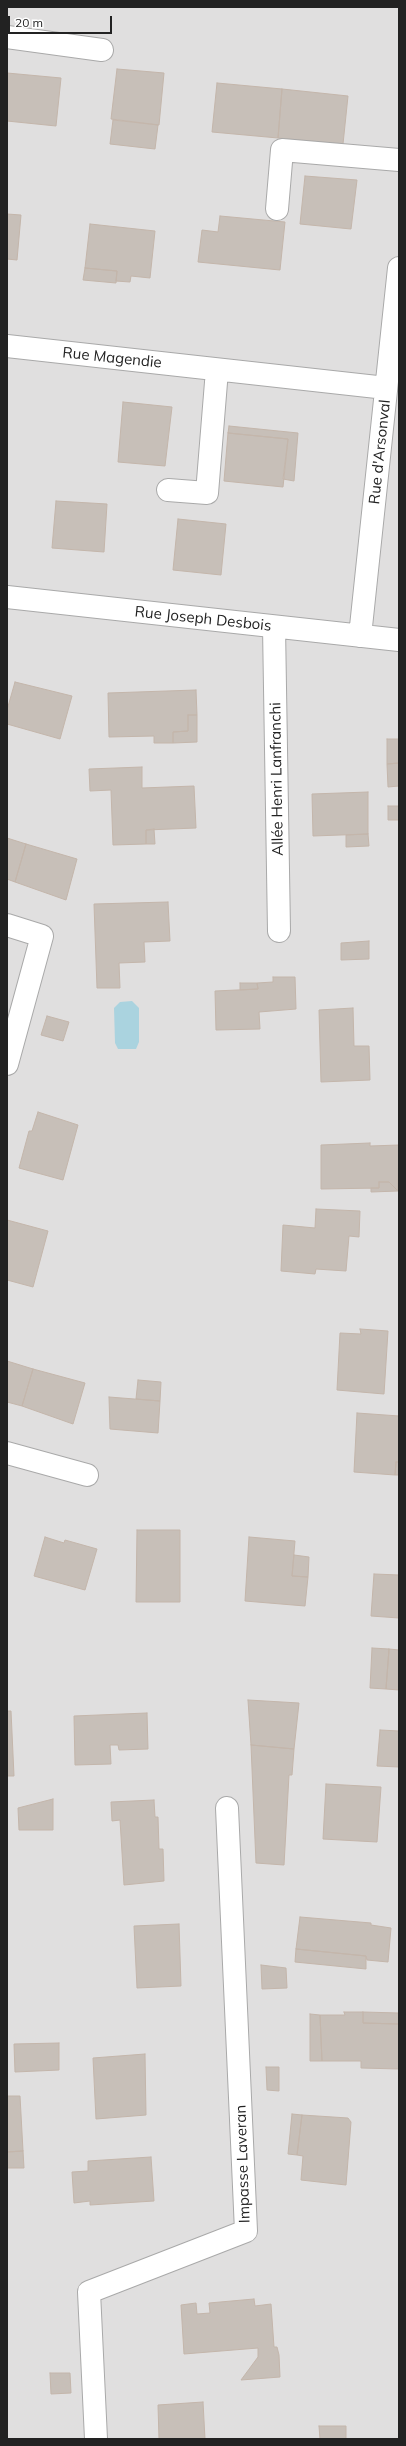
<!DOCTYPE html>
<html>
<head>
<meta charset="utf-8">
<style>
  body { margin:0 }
  #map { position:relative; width:406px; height:2446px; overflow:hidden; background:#f2efe9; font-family:Mulish,sans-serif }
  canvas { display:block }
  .frame { position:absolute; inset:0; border:8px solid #222; pointer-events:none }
  .scale { position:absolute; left:8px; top:16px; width:104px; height:18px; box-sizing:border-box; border:2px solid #222; border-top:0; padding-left:5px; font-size:12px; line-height:14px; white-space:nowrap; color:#222; -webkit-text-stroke:3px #fff; paint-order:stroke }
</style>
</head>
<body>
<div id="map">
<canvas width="406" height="2446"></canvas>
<div class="frame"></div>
<div class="scale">20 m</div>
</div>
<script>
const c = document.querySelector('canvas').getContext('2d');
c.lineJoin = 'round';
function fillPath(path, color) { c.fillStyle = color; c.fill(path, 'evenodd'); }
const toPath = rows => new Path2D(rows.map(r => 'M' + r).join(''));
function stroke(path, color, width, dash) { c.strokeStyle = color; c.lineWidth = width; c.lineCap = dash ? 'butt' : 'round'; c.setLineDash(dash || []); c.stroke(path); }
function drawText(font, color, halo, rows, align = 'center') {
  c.font = font + ' Mulish,sans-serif'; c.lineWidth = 3; c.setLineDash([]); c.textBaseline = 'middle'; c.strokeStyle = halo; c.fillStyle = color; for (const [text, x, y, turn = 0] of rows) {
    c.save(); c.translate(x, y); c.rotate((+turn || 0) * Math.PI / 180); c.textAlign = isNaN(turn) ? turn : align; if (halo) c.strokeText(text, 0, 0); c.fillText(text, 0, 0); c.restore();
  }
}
const residential = toPath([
  [7,7,399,7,399,2439,7,2439]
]);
const water = toPath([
  [132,1001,139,1008,139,1042,136,1049,118,1049,115,1043,114,1008,120,1002]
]);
const building = toPath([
  [117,69,164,73,159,125,111,119,117,69],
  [7,73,61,78,56,126,7,121,7,73],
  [217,83,282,89,278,138,212,132,217,83],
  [282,89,348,96,343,144,278,138,282,89],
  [113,120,158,125,155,149,110,144,113,120],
  [305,176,357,180,351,229,300,224,305,176],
  [7,214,21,215,17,260,7,259,7,214],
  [220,216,285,222,280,270,198,262,202,230,218,232,220,216],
  [90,224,155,231,150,278,131,276,130,282,116,281,117,271,85,268,90,224],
  [85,268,117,271,116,283,83,280,85,268],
  [123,402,172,407,165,466,118,462,123,402],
  [229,426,298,433,294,481,283,479,288,439,228,433,229,426],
  [228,433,288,439,283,487,224,481,228,433],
  [56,501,107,504,104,552,52,548,56,501],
  [178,519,226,524,221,575,173,570,178,519],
  [15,682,72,696,60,739,7,724,7,710,15,682],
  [196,690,197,715,188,715,188,731,173,732,173,743,154,743,154,736,109,737,108,693,196,690],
  [188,715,197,715,197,742,173,743,173,732,188,731,188,715],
  [387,739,399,739,399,763,387,764,387,739],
  [399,763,399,786,388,787,387,764,399,763],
  [142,767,142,788,194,786,196,828,146,830,146,844,113,845,111,790,90,791,89,769,142,767],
  [368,792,368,834,313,836,312,794,368,792],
  [388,806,399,806,399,820,388,820,388,806],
  [154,829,155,844,146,844,146,830,154,829],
  [368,834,369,846,346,847,346,835,368,834],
  [7,838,26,844,15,882,7,879,7,838],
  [26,844,77,859,66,900,15,882,26,844],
  [168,902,170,941,144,942,145,962,119,963,120,988,97,988,94,904,168,902],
  [369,941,369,959,341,960,341,943,369,941],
  [273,977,295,977,296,1009,259,1012,260,1029,216,1030,215,991,258,989,257,983,273,982,273,977],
  [240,983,257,983,258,989,240,990,240,983],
  [353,1008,354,1046,369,1046,370,1080,321,1082,319,1010,353,1008],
  [47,1016,69,1022,63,1041,41,1035,47,1016],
  [38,1112,78,1125,63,1180,19,1168,29,1131,32,1131,38,1112],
  [370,1143,370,1146,399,1145,398,1191,389,1182,379,1182,379,1188,321,1189,321,1145,370,1143],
  [379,1182,389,1182,398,1191,371,1192,371,1188,379,1188,379,1182],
  [316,1209,360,1211,359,1237,349,1236,346,1271,316,1269,315,1274,281,1271,283,1225,315,1228,316,1209],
  [7,1220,48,1231,33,1287,7,1280,7,1220],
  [360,1329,388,1331,384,1394,337,1390,340,1333,361,1334,360,1329],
  [7,1361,33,1369,22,1406,7,1402,7,1361],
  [33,1369,85,1383,73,1424,22,1406,33,1369],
  [138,1380,161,1382,160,1401,136,1399,138,1380],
  [109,1397,160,1401,158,1433,110,1429,109,1397],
  [357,1413,399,1416,399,1462,396,1462,395,1475,354,1472,357,1413],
  [396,1462,399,1462,399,1475,395,1475,396,1462],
  [137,1530,180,1530,180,1602,136,1602,137,1530],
  [45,1537,64,1543,65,1540,97,1549,85,1590,34,1576,45,1537],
  [249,1537,295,1541,292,1576,308,1577,305,1606,245,1601,249,1537],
  [294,1555,309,1557,308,1577,292,1576,294,1555],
  [374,1574,399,1575,399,1618,371,1616,374,1574],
  [372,1648,389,1649,386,1689,370,1688,372,1648],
  [389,1649,399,1650,399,1690,386,1689,389,1649],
  [248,1700,299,1703,294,1749,251,1745,248,1700],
  [7,1711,11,1711,14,1776,7,1776,7,1711],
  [147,1713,148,1749,119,1750,118,1745,110,1745,111,1764,75,1765,74,1716,147,1713],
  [380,1730,399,1731,399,1767,377,1766,380,1730],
  [251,1745,294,1749,292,1775,289,1775,284,1865,256,1863,251,1745],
  [326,1784,381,1787,377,1842,323,1839,326,1784],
  [53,1799,53,1830,19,1830,18,1808,53,1799],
  [154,1800,155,1817,158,1817,159,1849,163,1849,164,1881,124,1885,120,1820,112,1821,111,1802,154,1800],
  [300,1917,371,1923,371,1925,391,1928,388,1962,367,1960,366,1956,296,1949,300,1917],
  [179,1924,181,1986,137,1988,134,1926,179,1924],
  [296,1949,366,1956,366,1969,295,1962,296,1949],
  [261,1965,286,1968,287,1988,262,1989,261,1965],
  [344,2012,363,2012,363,2023,399,2024,399,2069,361,2068,361,2061,322,2061,320,2015,345,2015,344,2012],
  [363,2012,399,2013,399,2024,363,2023,363,2012],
  [310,2014,320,2015,322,2061,310,2061,310,2014],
  [59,2043,59,2070,15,2072,14,2044,59,2043],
  [145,2054,146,2115,96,2119,93,2058,145,2054],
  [266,2067,279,2067,279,2091,267,2090,266,2067],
  [7,2096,20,2096,23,2151,7,2152,7,2096],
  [292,2114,302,2115,297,2155,288,2154,292,2114],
  [302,2115,348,2118,351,2122,346,2185,301,2180,303,2156,297,2155,302,2115],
  [23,2151,24,2168,7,2168,7,2152,23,2151],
  [151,2157,154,2201,90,2205,90,2201,74,2203,72,2172,88,2171,88,2161,151,2157],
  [254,2299,255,2306,271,2304,274,2347,277,2347,279,2355,280,2377,241,2380,258,2357,258,2348,184,2354,181,2305,196,2303,197,2314,210,2313,209,2303,254,2299],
  [50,2373,70,2373,71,2393,51,2394,50,2373],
  [203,2402,205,2439,159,2439,158,2405,203,2402],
  [319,2426,346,2426,346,2439,320,2439,319,2426]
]);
const minor = toPath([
  [7,37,102,50],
  [277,209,282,150,399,160],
  [7,346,386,388],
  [168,490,207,493,217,370],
  [7,597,399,640],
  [274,627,279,931],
  [360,636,399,268],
  [7,925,42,936,7,1064],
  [7,1453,87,1475],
  [96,2439,89,2292,246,2231,227,1808]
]);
const streetNames = [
  ["Rue Magendie",112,358,6],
  ["Rue d'Arsonval",380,452,-84],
  ["Rue Joseph Desbois",203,619,6],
  ["Allée Henri Lanfranchi",277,779,-91],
  ["Impasse Laveran",243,2164,-92]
];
fillPath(residential, '#e0dfdf');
fillPath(water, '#aad3df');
fillPath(building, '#c7bfb8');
stroke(building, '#c4b6ab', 1);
stroke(minor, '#a9a9a9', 24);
stroke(minor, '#fff', 22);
drawText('15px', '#222', '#fff', streetNames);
</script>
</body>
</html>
